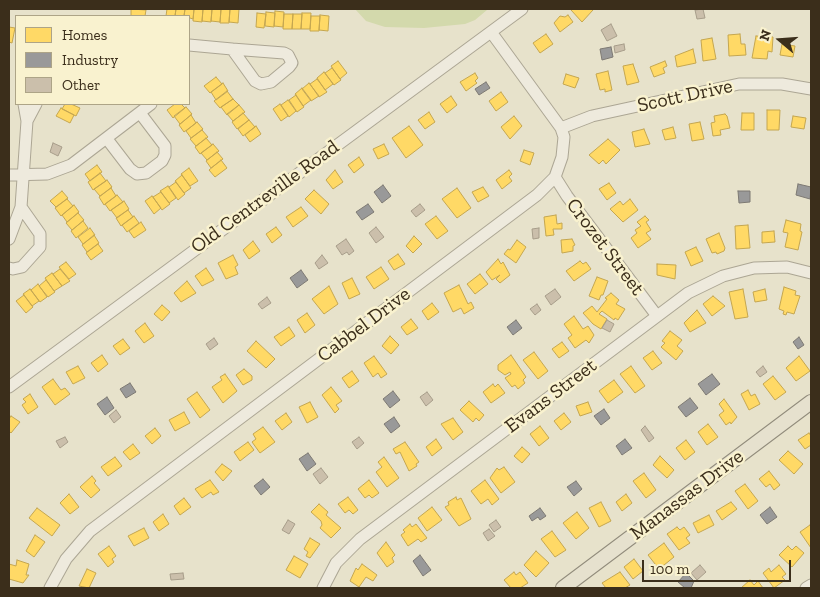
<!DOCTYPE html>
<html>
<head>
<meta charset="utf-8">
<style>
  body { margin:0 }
  #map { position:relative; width:820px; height:597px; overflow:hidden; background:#e7e2cb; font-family:"Zilla Slab",serif }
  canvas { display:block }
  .frame { position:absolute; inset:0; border:10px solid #3b2e1b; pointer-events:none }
  .legend { position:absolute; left:15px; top:15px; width:175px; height:90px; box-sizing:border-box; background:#f9f2cf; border:1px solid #ada487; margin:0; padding:6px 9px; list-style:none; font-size:15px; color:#3b2e1b }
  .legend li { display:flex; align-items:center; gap:10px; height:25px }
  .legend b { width:25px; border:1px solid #ada487 }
  .north { position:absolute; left:755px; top:15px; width:50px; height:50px; -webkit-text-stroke:4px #f9f2cf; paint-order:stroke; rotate:288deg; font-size:14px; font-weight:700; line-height:20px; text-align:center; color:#3b2e1b }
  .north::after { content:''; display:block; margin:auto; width:18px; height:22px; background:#3b2e1b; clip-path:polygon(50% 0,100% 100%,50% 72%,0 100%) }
  .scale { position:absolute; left:642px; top:560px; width:149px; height:22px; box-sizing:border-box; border:2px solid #3b2e1b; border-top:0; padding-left:6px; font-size:15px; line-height:18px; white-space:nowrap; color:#3b2e1b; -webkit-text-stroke:4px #f9f2cf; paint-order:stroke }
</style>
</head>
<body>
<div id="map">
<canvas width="820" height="597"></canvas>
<div class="frame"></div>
<ul class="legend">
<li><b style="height:14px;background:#ffd966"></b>Homes</li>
<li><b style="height:14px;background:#999"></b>Industry</li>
<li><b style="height:14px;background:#cbbfab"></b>Other</li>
</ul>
<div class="north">N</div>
<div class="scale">100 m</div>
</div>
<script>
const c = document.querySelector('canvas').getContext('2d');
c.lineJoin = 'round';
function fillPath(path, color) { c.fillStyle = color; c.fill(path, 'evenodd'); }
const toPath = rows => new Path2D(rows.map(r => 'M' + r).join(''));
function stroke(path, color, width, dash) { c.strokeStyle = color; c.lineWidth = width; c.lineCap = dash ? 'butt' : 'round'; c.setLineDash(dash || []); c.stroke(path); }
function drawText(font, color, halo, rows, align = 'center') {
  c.font = font + ' "Zilla Slab",serif'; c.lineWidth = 5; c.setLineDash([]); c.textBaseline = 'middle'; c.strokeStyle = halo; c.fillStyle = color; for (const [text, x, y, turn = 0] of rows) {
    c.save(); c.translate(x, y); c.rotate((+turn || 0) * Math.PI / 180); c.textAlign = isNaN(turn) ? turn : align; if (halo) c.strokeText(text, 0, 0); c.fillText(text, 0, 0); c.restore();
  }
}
const green = toPath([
  [355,9,501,9,487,10,475,20,465,24,424,28,385,27,366,21]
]);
const homes = toPath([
  [131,9,146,10,145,16,131,16,131,9],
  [167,9,176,9,175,16,166,16,167,9],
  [176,9,185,9,184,16,175,16,176,9],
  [185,9,194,9,193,19,184,16,185,9],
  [194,9,203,9,202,22,193,21,194,9],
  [203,9,212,9,211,22,202,21,203,9],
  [212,9,221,9,220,22,211,21,212,9],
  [221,9,230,9,229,23,220,23,221,9],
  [230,9,239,9,238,23,229,22,230,9],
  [572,9,592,9,593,10,582,22,571,10,572,9],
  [275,11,284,12,283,27,274,26,275,11],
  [266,12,275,13,274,27,265,26,266,12],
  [257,13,266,14,264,28,256,27,257,13],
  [302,13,311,13,310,29,301,29,302,13],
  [284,14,293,14,292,29,283,29,284,14],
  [293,14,302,14,301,29,292,29,293,14],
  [320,15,329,16,328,31,319,30,320,15],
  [568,15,573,22,560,32,554,23,560,16,565,17,568,15],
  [311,16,320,16,319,31,310,31,311,16],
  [9,27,15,28,12,43,9,42,9,27],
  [546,34,553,44,540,53,533,43,546,34],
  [740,34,741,44,745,44,746,55,729,56,728,35,740,34],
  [756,36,773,37,772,52,768,51,767,59,752,58,756,36],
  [712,38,716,59,703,61,701,40,712,38],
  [782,44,795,46,793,57,780,55,782,44],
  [693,49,696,63,677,67,675,56,693,49],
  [338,61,347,73,340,79,331,66,338,61],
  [665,61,667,66,663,68,665,73,654,77,650,67,665,61],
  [633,64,639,82,627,85,623,66,633,64],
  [332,68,341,80,334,85,325,73,332,68],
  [608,71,612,90,605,92,605,89,600,90,596,74,608,71],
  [324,72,333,84,325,90,317,78,324,72],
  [475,73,478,78,475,81,477,83,466,91,460,82,475,73],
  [566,74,579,78,575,88,563,84,566,74],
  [216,77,222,84,210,93,204,86,216,77],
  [317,79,327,92,319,97,310,84,317,79],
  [223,83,228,91,216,100,211,92,223,83],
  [309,83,319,96,311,101,302,89,309,83],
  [302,88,311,100,303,106,295,94,302,88],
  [227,91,233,99,220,108,214,101,227,91],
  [501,92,508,102,496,111,489,101,501,92],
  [296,95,304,107,297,112,289,100,296,95],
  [451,96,457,105,447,113,440,104,451,96],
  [233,99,239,105,227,115,221,107,233,99],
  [288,100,296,111,289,117,281,105,288,100],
  [65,104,71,104,80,108,76,116,62,109,65,104],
  [175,104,181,104,185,108,173,118,167,110,175,104],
  [280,104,288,116,281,121,273,109,280,104],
  [239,105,245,112,233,121,227,114,239,105],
  [186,107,192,114,180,124,174,116,186,107],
  [61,108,74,115,70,123,56,116,61,108],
  [767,110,780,110,779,130,767,130,767,110],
  [429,112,435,122,425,129,418,120,429,112],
  [243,113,249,120,237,129,232,122,243,113],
  [742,113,754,113,754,130,741,130,742,113],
  [725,114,727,116,730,128,720,130,721,135,713,136,711,123,715,122,714,116,725,114],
  [191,115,196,123,184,132,179,125,191,115],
  [514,116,522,126,510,139,501,127,514,116],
  [793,116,806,118,804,129,791,127,793,116],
  [249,120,255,127,243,136,238,129,249,120],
  [197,122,203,129,191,138,186,131,197,122],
  [700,122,704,139,692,141,689,124,700,122],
  [256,126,261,134,250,142,245,135,256,126],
  [409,126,423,145,406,158,392,138,409,126],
  [673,127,676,138,665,140,662,130,673,127],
  [644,129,650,144,635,147,632,132,644,129],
  [202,130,208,137,196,146,190,139,202,130],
  [206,138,212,145,200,154,195,147,206,138],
  [608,139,620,150,606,164,603,160,599,164,589,155,608,139],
  [213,144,219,151,207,160,201,153,213,144],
  [384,144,389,154,378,159,373,149,384,144],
  [524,150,534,153,530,165,520,161,524,150],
  [217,152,223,159,211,168,206,161,217,152],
  [359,157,364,165,354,173,348,165,359,157],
  [221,160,227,168,215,177,209,170,221,160],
  [97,165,102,172,90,181,85,174,97,165],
  [189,168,198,181,190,186,181,174,189,168],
  [335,170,343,182,333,189,326,180,335,170],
  [509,170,512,174,509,177,512,181,502,189,496,180,509,170],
  [100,173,106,181,93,190,88,182,100,173],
  [182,175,191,188,184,193,175,181,182,175],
  [107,180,112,187,100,196,94,189,107,180],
  [176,182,185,194,178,200,169,187,176,182],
  [609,183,616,193,607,200,599,189,609,183],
  [168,186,176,198,169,203,160,191,168,186],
  [483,187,489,196,478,202,472,192,483,187],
  [111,188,116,196,104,205,99,197,111,188],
  [457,188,471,208,457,218,442,199,457,188],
  [314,190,329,204,321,214,305,199,314,190],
  [62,191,68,198,56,207,50,201,62,191],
  [161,192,170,204,162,210,153,197,161,192],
  [117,195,123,202,110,211,105,204,117,195],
  [152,196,161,208,154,214,145,201,152,196],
  [67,199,73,206,61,216,55,208,67,199],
  [630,199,638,210,623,222,610,209,620,201,623,205,630,199],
  [124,201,129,209,117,218,111,210,124,201],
  [74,205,79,212,67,222,62,215,74,205],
  [301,207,308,216,293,227,286,217,301,207],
  [128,210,133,217,121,226,116,218,128,210],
  [78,213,84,220,72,230,66,223,78,213],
  [556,215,557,224,562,223,562,229,553,229,554,235,546,236,544,217,556,215],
  [134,216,139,223,127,232,122,225,134,216],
  [436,216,448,231,437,239,425,224,436,216],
  [645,216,649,220,646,222,651,230,646,233,651,239,638,248,631,238,637,233,635,230,641,226,637,222,645,216],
  [786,220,801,224,800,231,802,232,798,250,785,247,788,233,783,232,786,220],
  [83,221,88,228,76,238,71,231,83,221],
  [141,222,146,230,134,238,129,231,141,222],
  [748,225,750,248,736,249,735,226,748,225],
  [276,227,282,235,272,243,266,234,276,227],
  [90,228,95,235,83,244,78,237,90,228],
  [774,231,775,242,762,243,762,232,774,231],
  [719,233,725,248,724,251,717,254,716,252,712,253,706,239,719,233],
  [94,235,99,243,87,252,82,245,94,235],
  [414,236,422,244,413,253,406,246,414,236],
  [572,239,575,245,573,246,573,251,562,253,561,240,572,239],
  [517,240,526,247,516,263,504,254,508,249,510,250,517,240],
  [253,241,260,251,249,259,243,250,253,241],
  [98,244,103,251,91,260,86,253,98,244],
  [696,247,703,261,691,266,685,252,696,247],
  [398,254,405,264,394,270,388,261,398,254],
  [233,255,238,265,235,267,238,274,226,279,218,263,233,255],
  [498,259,501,264,503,262,510,275,500,283,496,279,500,275,492,280,486,272,498,259],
  [580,261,583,264,586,262,591,269,574,281,566,271,580,261],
  [66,262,76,274,69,279,59,267,66,262],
  [657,264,676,265,675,279,657,275,657,264],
  [381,267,389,279,374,289,366,277,381,267],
  [206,268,214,280,202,286,195,276,206,268],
  [60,269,70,281,62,286,53,274,60,269],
  [52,273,62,286,54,291,45,278,52,273],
  [480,274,488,284,475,294,467,284,480,274],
  [597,277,608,281,603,295,601,295,599,300,589,296,597,277],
  [352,278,360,294,349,299,342,283,352,278],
  [46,280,55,292,48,297,39,286,46,280],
  [187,281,196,293,181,302,174,293,187,281],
  [38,284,47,297,40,302,31,290,38,284],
  [459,285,468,304,471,302,474,308,464,314,461,308,453,312,444,293,459,285],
  [329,286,338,304,324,314,312,299,329,286],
  [784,287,796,291,795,295,800,296,794,314,787,312,786,315,783,314,784,311,779,309,784,287],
  [30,289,39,301,32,306,23,294,30,289],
  [743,289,748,317,735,319,729,292,743,289],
  [765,289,767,300,755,302,753,292,765,289],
  [611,293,619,300,616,304,625,309,618,320,615,318,614,320,602,311,599,314,607,319,601,329,593,324,583,313,592,306,597,312,607,299,605,298,611,293],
  [24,295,33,307,26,313,16,301,24,295],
  [713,296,725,306,712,316,703,304,713,296],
  [432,303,439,312,428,320,422,311,432,303],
  [162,305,170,312,162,321,154,314,162,305],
  [697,310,706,323,690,332,684,323,697,310],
  [307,313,315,325,305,333,297,320,307,313],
  [574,316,583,329,588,326,594,335,589,343,586,340,575,348,568,338,572,335,564,324,574,316],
  [411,319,418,328,407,335,401,327,411,319],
  [145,323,154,336,144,343,135,331,145,323],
  [289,327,295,336,281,346,274,337,289,327],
  [670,331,682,340,677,346,683,351,676,360,661,347,665,343,662,341,670,331],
  [390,336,399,345,391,354,382,346,390,336],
  [123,339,130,348,120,355,113,346,123,339],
  [256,341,275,359,266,368,247,351,256,341],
  [562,342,569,351,559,358,552,349,562,342],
  [653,351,662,363,652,370,643,358,653,351],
  [534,352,548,371,538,379,523,360,534,352],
  [102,355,108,364,98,372,91,363,102,355],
  [511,355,526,377,523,380,525,383,518,389,515,385,512,387,505,378,511,374,510,372,505,375,498,370,498,365,511,355],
  [374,356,387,374,381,378,378,373,373,377,364,363,374,356],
  [799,356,810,371,796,381,786,368,799,356],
  [78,366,85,378,73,384,66,372,78,366],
  [631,366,645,386,635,393,620,374,631,366],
  [244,369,252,376,252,380,243,385,236,375,244,369],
  [352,371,359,381,349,388,342,378,352,371],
  [225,374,237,391,223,403,212,387,222,380,220,377,225,374],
  [773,376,786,392,775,400,763,384,773,376],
  [53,379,61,390,65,388,70,394,55,405,42,387,53,379],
  [614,380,623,392,608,403,599,391,614,380],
  [493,384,495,387,498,384,505,393,491,403,483,392,493,384],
  [331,387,342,401,336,405,339,409,335,413,322,395,331,387],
  [748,390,751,396,755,394,760,404,749,410,741,394,748,390],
  [197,392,210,410,200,418,187,399,197,392],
  [30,394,38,407,28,414,22,405,26,402,23,399,30,394],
  [724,399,737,417,731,424,730,422,726,425,719,415,724,411,719,404,724,399],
  [469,401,484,415,479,421,476,418,473,422,460,410,469,401],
  [310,402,318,417,307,423,299,407,310,402],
  [588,402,592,412,580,416,576,406,588,402],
  [184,412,190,423,175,431,169,420,184,412],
  [286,413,292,422,282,430,275,421,286,413],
  [564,413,571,422,561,430,554,421,564,413],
  [11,416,20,422,11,433,9,431,9,419,11,416],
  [453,418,463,432,453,440,441,424,453,418],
  [708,424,718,437,707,445,698,432,708,424],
  [540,426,549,438,539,446,530,434,540,426],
  [263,427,275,442,260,453,252,442,256,439,253,434,263,427],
  [155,428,161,436,152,444,145,436,155,428],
  [809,433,811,436,811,445,805,449,798,440,809,433],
  [436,439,442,448,432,456,426,447,436,439],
  [686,440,695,452,685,460,676,448,686,440],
  [248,442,254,450,240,461,234,452,248,442],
  [405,442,419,462,416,464,417,466,409,471,400,452,396,454,393,449,405,442],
  [133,444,140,453,130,460,123,452,133,444],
  [522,447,530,454,522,463,514,456,522,447],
  [788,451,803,464,794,474,779,460,788,451],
  [660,456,674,470,667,478,653,465,660,456],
  [115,457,122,466,108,476,101,467,115,457],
  [384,457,399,478,387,487,376,472,382,467,378,462,384,457],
  [222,464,232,471,223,481,215,472,222,464],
  [504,467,515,482,501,493,490,478,497,468,499,470,504,467],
  [769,471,780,485,774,490,770,484,766,487,759,479,769,471],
  [644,473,656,490,646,498,633,481,644,473],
  [92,476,96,481,94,483,100,490,91,498,80,487,92,476],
  [210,480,219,492,213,495,211,492,202,498,195,489,210,480],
  [369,480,379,493,372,498,369,495,365,498,358,489,369,480],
  [485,480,499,499,492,505,488,499,481,504,471,491,485,480],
  [745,484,758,501,748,509,735,491,745,484],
  [69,494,79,507,70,514,60,503,69,494],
  [626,494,632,503,622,511,616,502,626,494],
  [348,497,358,510,353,514,349,510,345,513,338,504,348,497],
  [456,497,457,500,461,498,471,519,459,526,445,507,449,505,448,502,456,497],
  [184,498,191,507,180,515,174,506,184,498],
  [601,502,611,521,599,527,589,508,601,502],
  [731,502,737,509,722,520,716,511,731,502],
  [319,504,328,512,326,515,341,528,331,538,320,528,322,525,321,521,311,512,319,504],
  [432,507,442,520,427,531,418,518,432,507],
  [37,508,60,525,52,536,29,518,37,508],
  [577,512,589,528,576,539,563,523,577,512],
  [163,514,169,524,159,531,153,522,163,514],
  [709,515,714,525,698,533,693,523,709,515],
  [410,524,412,527,416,524,427,538,421,542,418,539,408,546,401,535,405,532,403,530,410,524],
  [810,525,811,527,811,548,800,532,810,525],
  [677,527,680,530,684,527,690,535,686,538,690,543,679,550,667,534,677,527],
  [144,528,149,538,134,546,128,536,144,528],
  [552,531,566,550,555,557,541,539,552,531],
  [35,535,45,542,34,557,26,551,35,535],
  [310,538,320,544,310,558,306,556,308,552,304,549,310,538],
  [386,542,395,555,392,558,394,562,387,567,377,553,386,542],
  [664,543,674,557,659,569,648,555,664,543],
  [109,546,116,556,112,559,114,562,108,567,98,554,109,546],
  [788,546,792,550,796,546,804,553,792,567,779,555,788,546],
  [536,551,549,563,536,577,524,565,536,551],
  [294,556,308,564,300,578,286,570,294,556],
  [634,559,643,571,633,579,624,567,634,559],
  [17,560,29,564,26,575,29,575,23,583,9,579,9,564,16,566,17,560],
  [362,564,377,575,373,581,366,577,359,587,350,581,356,568,358,570,362,564],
  [779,565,786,574,782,577,785,580,774,588,763,573,769,568,771,572,779,565],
  [87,569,96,573,89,588,79,586,87,569],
  [514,572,516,575,520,572,528,583,520,588,511,588,504,580,514,572],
  [620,572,630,585,625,588,606,588,602,583,620,572],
  [750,580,754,585,758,581,763,588,741,588,750,580]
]);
const industry = toPath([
  [611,47,613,57,602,60,600,49,611,47],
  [486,82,490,88,479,95,475,89,486,82],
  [798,184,811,187,810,199,796,195,798,184],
  [383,185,391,196,382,203,374,192,383,185],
  [738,191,750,191,750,202,739,203,738,191],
  [368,204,374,212,362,220,356,212,368,204],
  [301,270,308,280,297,288,290,278,301,270],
  [516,320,522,328,513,335,507,327,516,320],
  [799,337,804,345,798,349,793,342,799,337],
  [712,374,720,384,706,395,698,384,712,374],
  [130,383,136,392,126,398,120,389,130,383],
  [393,391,400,400,390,408,383,399,393,391],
  [107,397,114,408,105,415,97,404,107,397],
  [690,398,698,408,686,417,678,407,690,398],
  [604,409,610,418,601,425,594,416,604,409],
  [394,417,400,426,391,433,384,424,394,417],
  [625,439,632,448,622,455,616,446,625,439],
  [308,453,316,464,307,471,299,459,308,453],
  [263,479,270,487,261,495,254,486,263,479],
  [576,481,582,489,574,496,567,487,576,481],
  [770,507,777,517,767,524,760,515,770,507],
  [540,508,546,516,540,520,538,517,532,521,529,516,540,508],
  [420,555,431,570,423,576,413,561,420,555],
  [686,573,694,581,691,588,685,588,678,582,686,573]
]);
const building = toPath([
  [703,9,705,18,697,19,695,10,703,9],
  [611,24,617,36,607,41,601,30,611,24],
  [624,44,625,50,615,53,614,46,624,44],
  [53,143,62,147,58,156,50,152,53,143],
  [420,204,425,210,416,217,411,211,420,204],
  [376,227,384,237,376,243,369,233,376,227],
  [539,228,539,238,533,239,532,229,539,228],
  [346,239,354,251,349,255,347,252,342,255,336,246,346,239],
  [322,255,328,263,319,269,315,263,322,255],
  [555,289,561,297,551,305,545,296,555,289],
  [267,297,271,303,262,309,258,304,267,297],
  [537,304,541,310,535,315,530,309,537,304],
  [607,320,614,324,610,332,602,328,607,320],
  [214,338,218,344,210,350,206,344,214,338],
  [763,366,767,372,760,377,756,372,763,366],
  [427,392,433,400,426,406,420,397,427,392],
  [116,410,121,417,114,423,109,416,116,410],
  [645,426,654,438,649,442,641,430,645,426],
  [65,437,68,442,60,448,56,441,65,437],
  [359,437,364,443,357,449,352,442,359,437],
  [321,468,328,477,320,484,313,474,321,468],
  [288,520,295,524,289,534,282,530,288,520],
  [496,520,501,527,494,532,489,525,496,520],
  [489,529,495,536,488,541,483,533,489,529],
  [700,565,706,572,697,580,691,573,700,565],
  [183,573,184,579,171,580,170,574,183,573]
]);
const minor = toPath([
  [189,45,232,49],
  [232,49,284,53,288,55,292,63,289,67,271,82,261,84,255,81,232,49],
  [27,121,36,104],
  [561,128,592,116,739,84,782,84,811,89],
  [107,139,130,169,137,174,146,173,162,161,165,155,165,146,140,113],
  [9,175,47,174,71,165,151,104],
  [555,177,567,196,657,316],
  [21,207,27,121,24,104],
  [9,239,21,207,40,234,40,247,22,267,13,269,9,268],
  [9,387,522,9],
  [50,588,66,559,90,531,537,195,555,177,562,157,564,137,561,128,491,32],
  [323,588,336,563,360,539,688,293,723,276,754,268,787,267,811,273],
  [806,588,811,585]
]);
const major = toPath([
  [563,588,811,402]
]);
const streetNames = [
  ["Scott Drive",685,96,-12],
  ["Old Centreville Road",265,197,-36],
  ["Crozet Street",605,247,53],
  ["Cabbel Drive",364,325,-37],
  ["Evans Street",551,396,-37],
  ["Manassas Drive",687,495,-37]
];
fillPath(green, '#d3d9ac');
fillPath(homes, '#ffd966');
stroke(homes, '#c4a650', 1);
fillPath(industry, '#999');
stroke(industry, '#7d7973', 1);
fillPath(building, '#cbbfab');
stroke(building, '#a79d8a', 1);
stroke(minor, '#aca694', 13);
stroke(major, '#918b7b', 16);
stroke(minor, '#eeeadd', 11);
stroke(major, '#e6e1ce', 14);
drawText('20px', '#3b2e1b', '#f9f2cf', streetNames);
</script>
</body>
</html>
